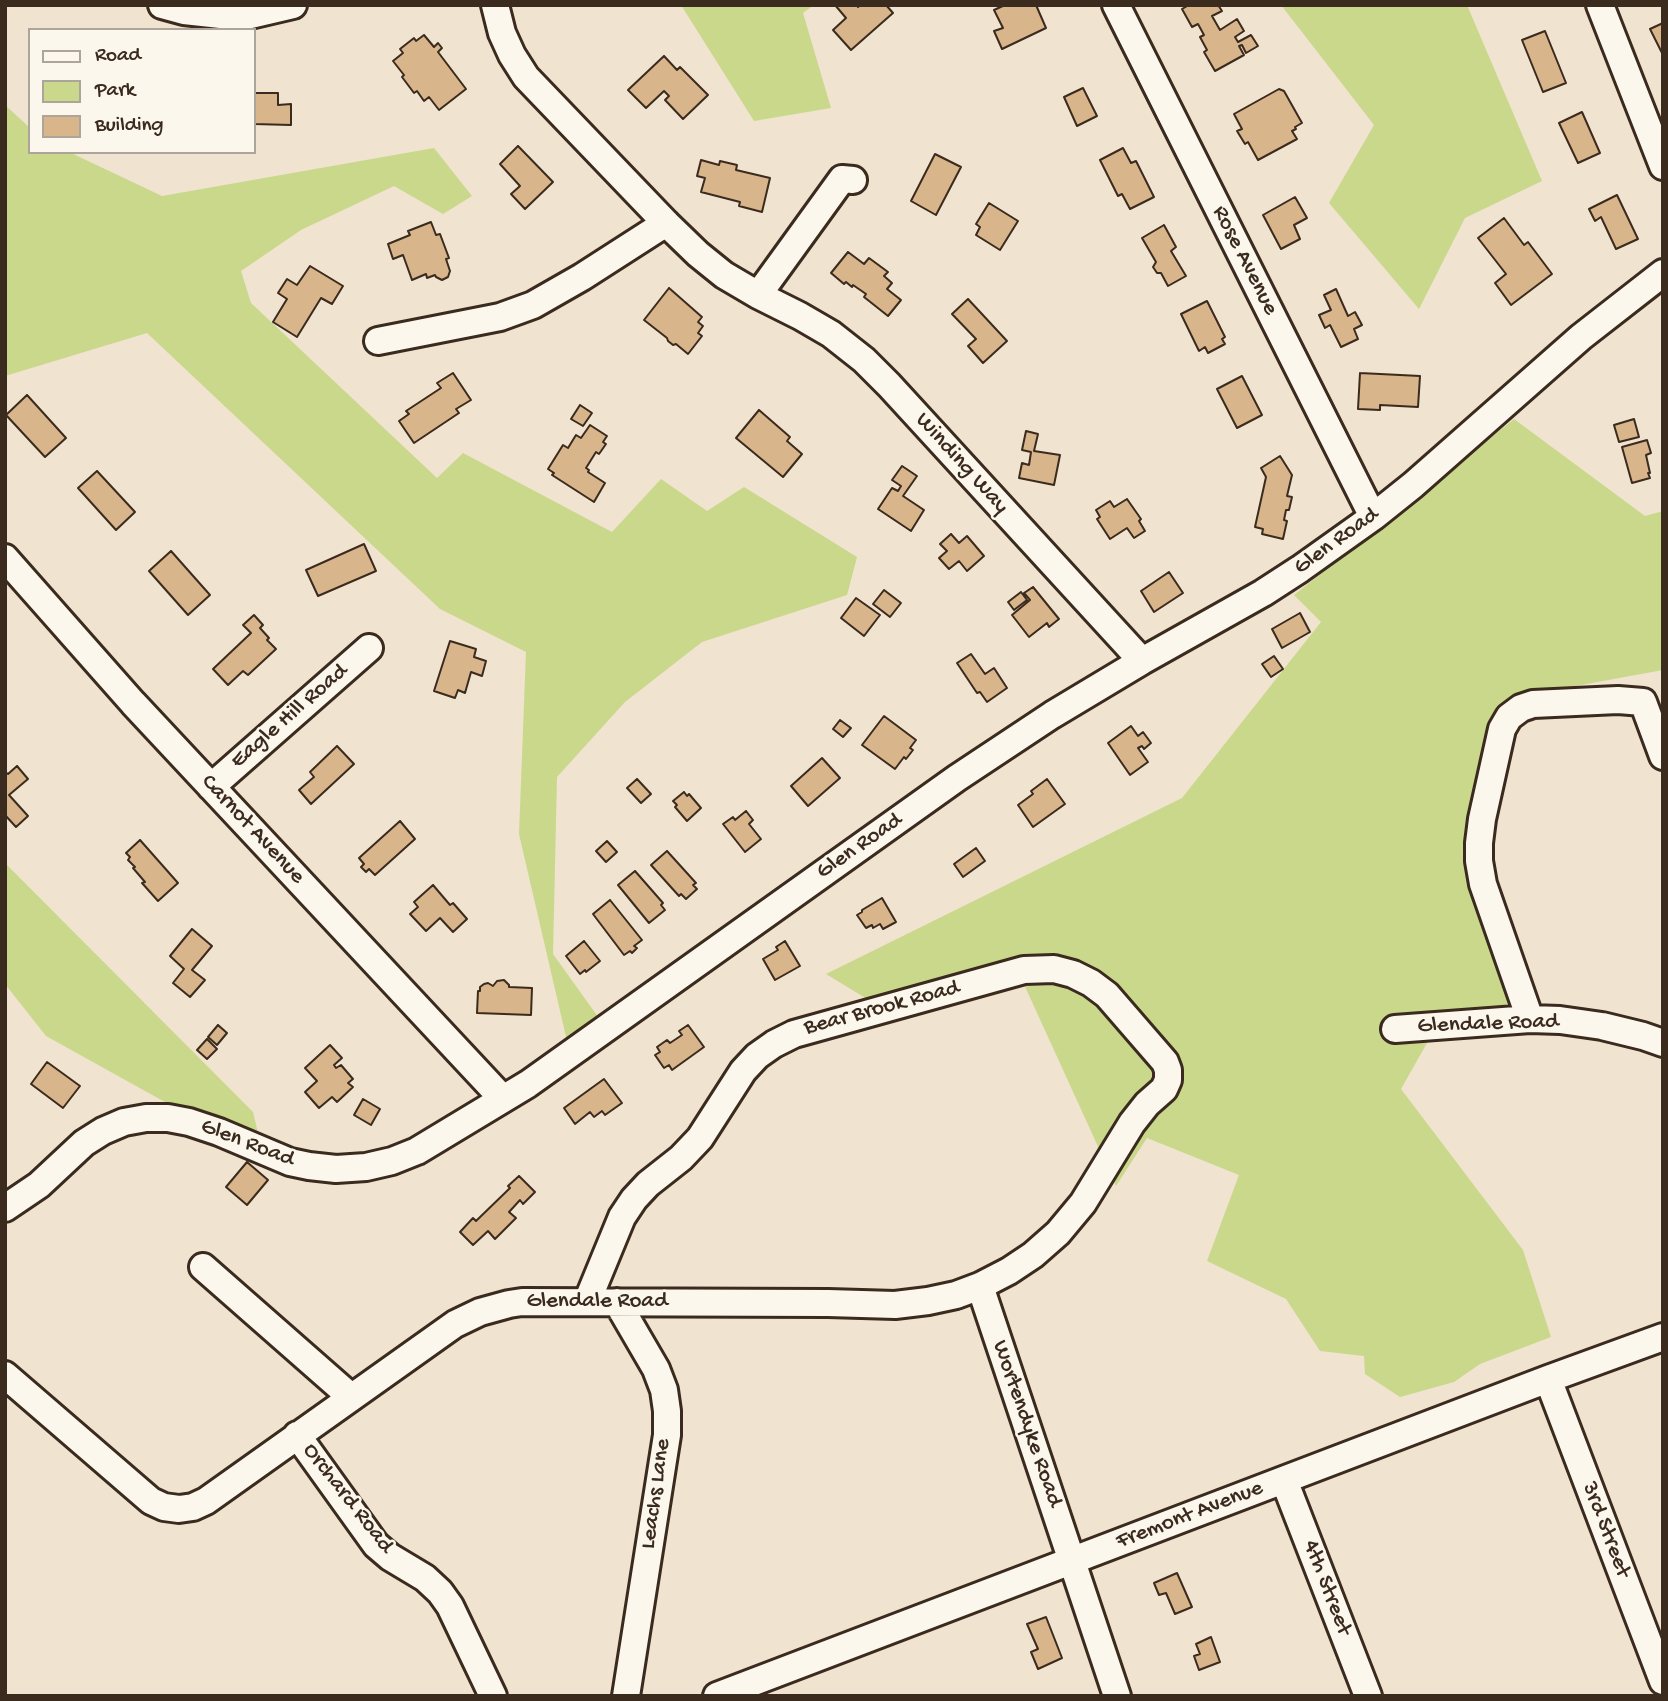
<!DOCTYPE html>
<html>
<head>
<meta charset="utf-8">
<style>
  body { margin:0 }
  #map { position:relative; width:1668px; height:1701px; overflow:hidden; background:#f0e3cf; font-family:"Gochi Hand",sans-serif }
  canvas { display:block }
  .frame { position:absolute; inset:0; border:7px solid #3b2a1e; pointer-events:none }
  .legend { position:absolute; left:28px; top:28px; width:228px; height:126px; box-sizing:border-box; background:#fbf7ec; border:2px solid #aea59a; margin:0; padding:9px 12px; list-style:none; font-size:21px; color:#3b2a1e }
  .legend li { display:flex; align-items:center; gap:14px; height:35px }
  .legend b { width:35px; border:2px solid #aea59a }
</style>
</head>
<body>
<div id="map">
<canvas width="1668" height="1701"></canvas>
<div class="frame"></div>
<ul class="legend">
<li><b style="height:9px;background:#fbf7ec"></b>Road</li>
<li><b style="height:19px;background:#cad88c"></b>Park</li>
<li><b style="height:19px;background:#d8b58a"></b>Building</li>
</ul>
</div>
<script>
const c = document.querySelector('canvas').getContext('2d');
c.lineJoin = 'round';
function fillPath(path, color) { c.fillStyle = color; c.fill(path, 'evenodd'); }
const toPath = rows => new Path2D(rows.map(r => 'M' + r).join(''));
function stroke(path, color, width, dash) { c.strokeStyle = color; c.lineWidth = width; c.lineCap = dash ? 'butt' : 'round'; c.setLineDash(dash || []); c.stroke(path); }
function drawText(font, color, halo, rows, align = 'center') {
  c.font = font + ' "Gochi Hand",sans-serif'; c.lineWidth = 5; c.setLineDash([]); c.textBaseline = 'middle'; c.strokeStyle = halo; c.fillStyle = color; for (const [text, x, y, turn = 0] of rows) {
    c.save(); c.translate(x, y); c.rotate((+turn || 0) * Math.PI / 180); c.textAlign = isNaN(turn) ? turn : align; if (halo) c.strokeText(text, 0, 0); c.fillText(text, 0, 0); c.restore();
  }
}
const green = toPath([
  [681,5,814,5,803,13,831,108,754,121],
  [1281,5,1467,5,1542,181,1465,218,1419,309,1329,203,1374,125],
  [5,105,30,128,30,152,69,152,162,196,434,148,472,196,443,214,394,186,301,230,241,271,251,303,437,478,463,453,612,532,661,479,707,511,744,487,857,557,847,595,702,642,625,702,557,777,553,954,606,1028,570,1054,519,834,526,652,440,609,147,333,5,376],
  [1514,419,1645,516,1663,511,1663,670,1510,698,1471,829,1532,1007,1431,1036,1401,1089,1523,1250,1551,1337,1480,1364,1454,1382,1400,1397,1365,1374,1364,1356,1320,1351,1286,1299,1207,1261,1239,1175,1147,1138,1116,1186,1022,980,890,1013,826,974,1182,798,1321,622,1294,595],
  [5,863,253,1112,262,1150,219,1132,46,1036,5,984]
]);
const building = toPath([
  [835,5,857,5,858,7,861,5,886,5,893,13,851,50,833,30,846,18,835,5],
  [1005,5,1036,5,1046,28,1002,49,994,31,1003,28,994,10,1005,5],
  [1189,5,1218,5,1222,11,1212,16,1220,30,1237,19,1244,31,1235,37,1238,42,1251,35,1258,46,1246,53,1242,45,1239,46,1244,55,1215,71,1204,52,1207,50,1200,37,1204,35,1198,24,1192,27,1182,9,1189,5],
  [1663,23,1663,55,1650,29,1663,23],
  [1545,31,1566,83,1543,92,1522,40,1545,31],
  [424,35,434,47,438,43,442,48,438,52,466,89,439,110,429,97,424,101,417,91,414,93,402,77,404,75,393,61,403,53,400,49,414,38,416,41,424,35],
  [664,56,677,70,680,67,708,95,683,119,665,100,669,96,664,91,646,108,628,90,664,56],
  [1083,88,1097,116,1077,126,1064,97,1083,88],
  [1279,89,1284,91,1302,123,1295,127,1296,129,1292,131,1297,139,1258,160,1248,142,1245,144,1237,131,1242,129,1234,114,1279,89],
  [254,93,278,93,278,105,291,104,291,125,254,124,254,93],
  [1582,112,1600,153,1578,163,1559,123,1582,112],
  [518,146,553,182,525,209,511,194,520,186,500,164,518,146],
  [1123,148,1131,163,1136,161,1154,197,1130,209,1122,194,1118,196,1100,160,1123,148],
  [935,154,961,167,936,215,911,201,935,154],
  [701,160,719,165,720,161,737,165,736,170,770,178,762,212,739,206,740,202,701,192,705,178,697,176,701,160],
  [1617,195,1638,239,1616,249,1601,217,1595,221,1589,209,1617,195],
  [1295,197,1307,218,1294,225,1300,239,1281,249,1263,215,1295,197],
  [989,203,1018,221,1000,250,976,235,980,227,976,224,989,203],
  [1504,218,1524,245,1528,242,1552,274,1511,305,1495,283,1506,274,1478,238,1504,218],
  [431,222,436,235,440,234,449,258,446,259,450,271,448,277,442,280,436,277,435,275,427,278,426,274,412,280,403,255,393,259,388,244,410,235,408,231,431,222],
  [1164,225,1176,247,1171,251,1186,276,1168,286,1161,273,1157,273,1153,267,1156,262,1142,238,1164,225],
  [848,252,864,264,869,258,888,272,884,276,892,283,887,289,901,300,888,316,864,297,866,294,853,285,852,287,846,282,844,284,831,273,848,252],
  [310,266,343,286,332,304,321,298,297,337,273,322,287,299,278,293,287,279,297,285,310,266],
  [669,288,702,317,698,322,703,326,698,333,702,336,688,354,676,344,673,345,668,341,667,338,644,320,669,288],
  [1336,289,1348,316,1355,312,1362,325,1354,329,1358,339,1341,347,1330,325,1325,328,1319,315,1331,310,1324,295,1336,289],
  [968,299,1007,341,983,363,968,346,976,339,952,314,968,299],
  [1207,301,1225,337,1222,339,1225,344,1208,353,1205,347,1199,351,1181,314,1207,301],
  [453,373,471,400,456,409,459,413,414,443,399,421,409,414,406,411,441,388,437,383,453,373],
  [1360,373,1420,376,1418,407,1380,405,1380,410,1358,409,1360,373],
  [1242,376,1262,415,1237,428,1217,389,1242,376],
  [27,395,66,438,45,457,6,415,27,395],
  [580,405,592,413,583,426,571,419,580,405],
  [759,410,790,437,787,441,802,454,783,477,736,438,759,410],
  [1634,419,1639,437,1619,442,1614,425,1634,419],
  [590,425,607,436,603,442,606,444,599,454,596,452,586,468,589,470,588,472,605,483,594,502,552,475,554,473,548,469,563,445,568,448,576,435,581,438,590,425],
  [1026,431,1038,434,1034,451,1060,455,1054,485,1019,478,1022,463,1029,465,1031,452,1022,450,1026,431],
  [1647,440,1651,453,1646,455,1650,473,1648,473,1650,478,1632,483,1622,447,1647,440],
  [1280,456,1292,475,1287,496,1292,497,1289,510,1286,510,1284,520,1287,521,1283,539,1262,534,1263,529,1255,527,1266,477,1261,468,1280,456],
  [902,466,917,476,903,496,924,510,911,531,878,509,892,488,898,491,901,486,892,480,902,466],
  [97,471,135,512,116,530,78,488,97,471],
  [1127,499,1141,519,1139,521,1145,531,1134,538,1127,528,1110,539,1097,519,1100,517,1096,510,1110,501,1114,507,1127,499],
  [951,534,959,543,967,536,984,556,967,571,959,561,949,569,939,558,947,551,940,544,951,534],
  [364,544,376,571,318,596,306,570,364,544],
  [171,551,210,595,188,615,149,571,171,551],
  [1169,572,1183,593,1154,612,1141,591,1169,572],
  [1033,587,1059,619,1049,627,1047,623,1029,637,1012,615,1030,600,1024,593,1033,587],
  [884,590,901,603,890,617,873,604,884,590],
  [1021,592,1027,600,1014,610,1008,602,1021,592],
  [856,598,880,615,864,636,841,618,856,598],
  [1300,613,1310,632,1282,648,1272,629,1300,613],
  [254,615,263,625,260,628,269,638,267,640,276,649,248,675,243,671,228,685,213,669,251,633,243,625,254,615],
  [450,641,476,649,474,657,486,661,482,676,471,672,465,693,458,690,455,698,434,691,450,641],
  [971,654,985,674,994,668,1007,688,987,702,980,692,977,693,957,663,971,654],
  [1274,656,1283,669,1271,677,1262,664,1274,656],
  [884,716,916,740,910,748,913,750,906,759,904,757,895,769,862,745,884,716],
  [840,720,851,728,843,737,833,729,840,720],
  [1131,726,1138,736,1143,732,1151,743,1144,749,1142,746,1138,748,1148,762,1130,775,1108,743,1131,726],
  [337,746,354,764,311,804,299,790,314,777,310,772,337,746],
  [822,758,840,778,808,806,791,786,822,758],
  [17,766,28,779,9,795,28,816,16,827,5,815,5,772,8,774,17,766],
  [637,779,651,794,641,803,627,788,637,779],
  [1047,779,1065,804,1033,827,1018,805,1033,794,1031,791,1047,779],
  [684,792,687,796,689,794,701,808,687,821,675,807,677,805,673,801,684,792],
  [746,811,753,820,749,824,761,839,745,852,723,824,733,817,735,820,746,811],
  [400,821,415,839,375,875,369,869,366,872,361,867,364,864,359,858,400,821],
  [140,840,178,883,158,901,142,883,145,882,133,868,135,867,128,860,130,857,126,853,140,840],
  [607,841,617,852,606,862,596,851,607,841],
  [976,848,985,861,963,877,954,864,976,848],
  [667,851,696,883,693,885,697,889,686,899,681,894,679,896,651,865,667,851],
  [635,871,663,903,661,905,665,910,649,923,618,885,635,871],
  [433,885,450,905,453,903,467,919,453,932,440,918,426,931,410,914,418,907,414,902,433,885],
  [882,898,896,922,883,929,880,924,873,928,872,925,866,928,857,915,862,912,862,910,882,898],
  [610,900,642,940,634,946,637,948,632,953,630,951,624,955,593,914,610,900],
  [192,929,212,946,192,970,205,980,190,997,173,983,184,969,170,956,192,929],
  [584,941,600,961,586,972,585,970,580,974,566,956,584,941],
  [785,941,800,966,775,980,763,959,778,950,776,947,785,941],
  [504,980,509,985,509,987,532,988,531,1015,477,1013,478,991,480,991,480,987,484,984,488,983,493,986,497,981,504,980],
  [218,1025,227,1033,217,1045,208,1037,218,1025],
  [688,1025,704,1047,672,1070,669,1065,664,1068,655,1055,660,1052,657,1047,667,1040,670,1043,682,1035,679,1031,688,1025],
  [207,1039,217,1049,207,1059,197,1050,207,1039],
  [330,1045,342,1058,334,1065,336,1068,341,1065,353,1079,348,1083,353,1087,337,1102,332,1097,319,1108,305,1092,317,1081,305,1068,330,1045],
  [47,1062,80,1086,63,1108,31,1084,47,1062],
  [604,1079,622,1103,605,1115,602,1111,594,1117,590,1112,575,1124,564,1108,604,1079],
  [363,1099,380,1109,371,1125,354,1115,363,1099],
  [247,1162,268,1180,247,1205,226,1187,247,1162],
  [519,1176,535,1192,523,1204,520,1200,509,1212,516,1218,495,1239,488,1231,473,1245,460,1232,473,1218,476,1221,510,1188,508,1186,519,1176],
  [1177,1573,1192,1607,1175,1614,1166,1593,1159,1595,1154,1583,1177,1573],
  [1046,1617,1062,1658,1038,1669,1031,1652,1038,1649,1027,1624,1046,1617],
  [1211,1637,1220,1662,1199,1670,1194,1656,1200,1654,1196,1644,1211,1637]
]);
const minor = toPath([
  [162,5,184,11,221,15,246,16,293,5],
  [495,5,502,33,512,55,526,77,666,223,698,254,724,275,758,295,800,316,831,334,864,360,889,385,1142,661],
  [1116,5,1373,517],
  [1600,5,1663,166],
  [758,295,842,179,853,180],
  [378,341,500,317,533,305,582,277,666,223],
  [5,558,133,703,503,1099],
  [211,787,369,648],
  [1530,1019,1483,884,1479,861,1479,843,1482,819,1502,729,1509,717,1521,708,1533,704,1618,700,1643,702,1663,756],
  [1395,1029,1530,1019,1560,1020,1602,1026,1643,1036,1663,1043],
  [5,1208,39,1185,84,1143,103,1131,124,1122,146,1118,168,1118,189,1122,219,1132,290,1162,309,1166,336,1169,366,1167,392,1161,417,1151,528,1084,957,778,1052,715,1142,661,1263,593,1300,569,1373,517,1413,485,1581,337,1663,273],
  [203,1267,351,1397],
  [980,1286,1117,1696],
  [617,1302,656,1369,664,1390,667,1411,667,1435,626,1696],
  [5,1375,151,1501,164,1507,179,1509,193,1507,206,1501,455,1324,480,1312,509,1304,522,1302,828,1303,895,1305,928,1301,956,1295,980,1286,1009,1271,1033,1255,1058,1233,1083,1203,1132,1123,1147,1104,1164,1089,1168,1080,1168,1070,1165,1062,1107,995,1091,983,1073,974,1054,969,1024,970,794,1034,774,1044,757,1056,743,1071,700,1138,681,1158,648,1184,634,1199,622,1217,587,1302],
  [1548,1379,1663,1681],
  [297,1435,376,1545,390,1557,425,1578,440,1592,450,1606,493,1696],
  [1284,1480,1368,1696],
  [717,1696,1548,1379,1663,1337]
]);
const streetNames = [
  ["Rose Avenue",1244,261,63],
  ["Winding Way",961,464,48],
  ["Glen Road",1337,542,-36],
  ["Eagle Hill Road",290,717,-41],
  ["Carnot Avenue",252,830,47],
  ["Glen Road",860,847,-35],
  ["Bear Brook Road",882,1009,-15],
  ["Glendale Road",1488,1025,-2],
  ["Glen Road",247,1144,21],
  ["Glendale Road",597,1302],
  ["Wortendyke Road",1026,1424,71],
  ["Leachs Lane",657,1494,-82],
  ["Orchard Road",347,1499,52],
  ["Fremont Avenue",1190,1516,-21],
  ["3rd Street",1605,1530,69],
  ["4th Street",1326,1588,69]
];
fillPath(green, '#cad88c');
fillPath(building, '#d8b58a');
stroke(building, '#3b2a1e', 2);
stroke(minor, '#3b2a1e', 32);
stroke(minor, '#fbf7ec', 26);
drawText('23px', '#3b2a1e', '#fbf7ec', streetNames);
</script>
</body>
</html>
